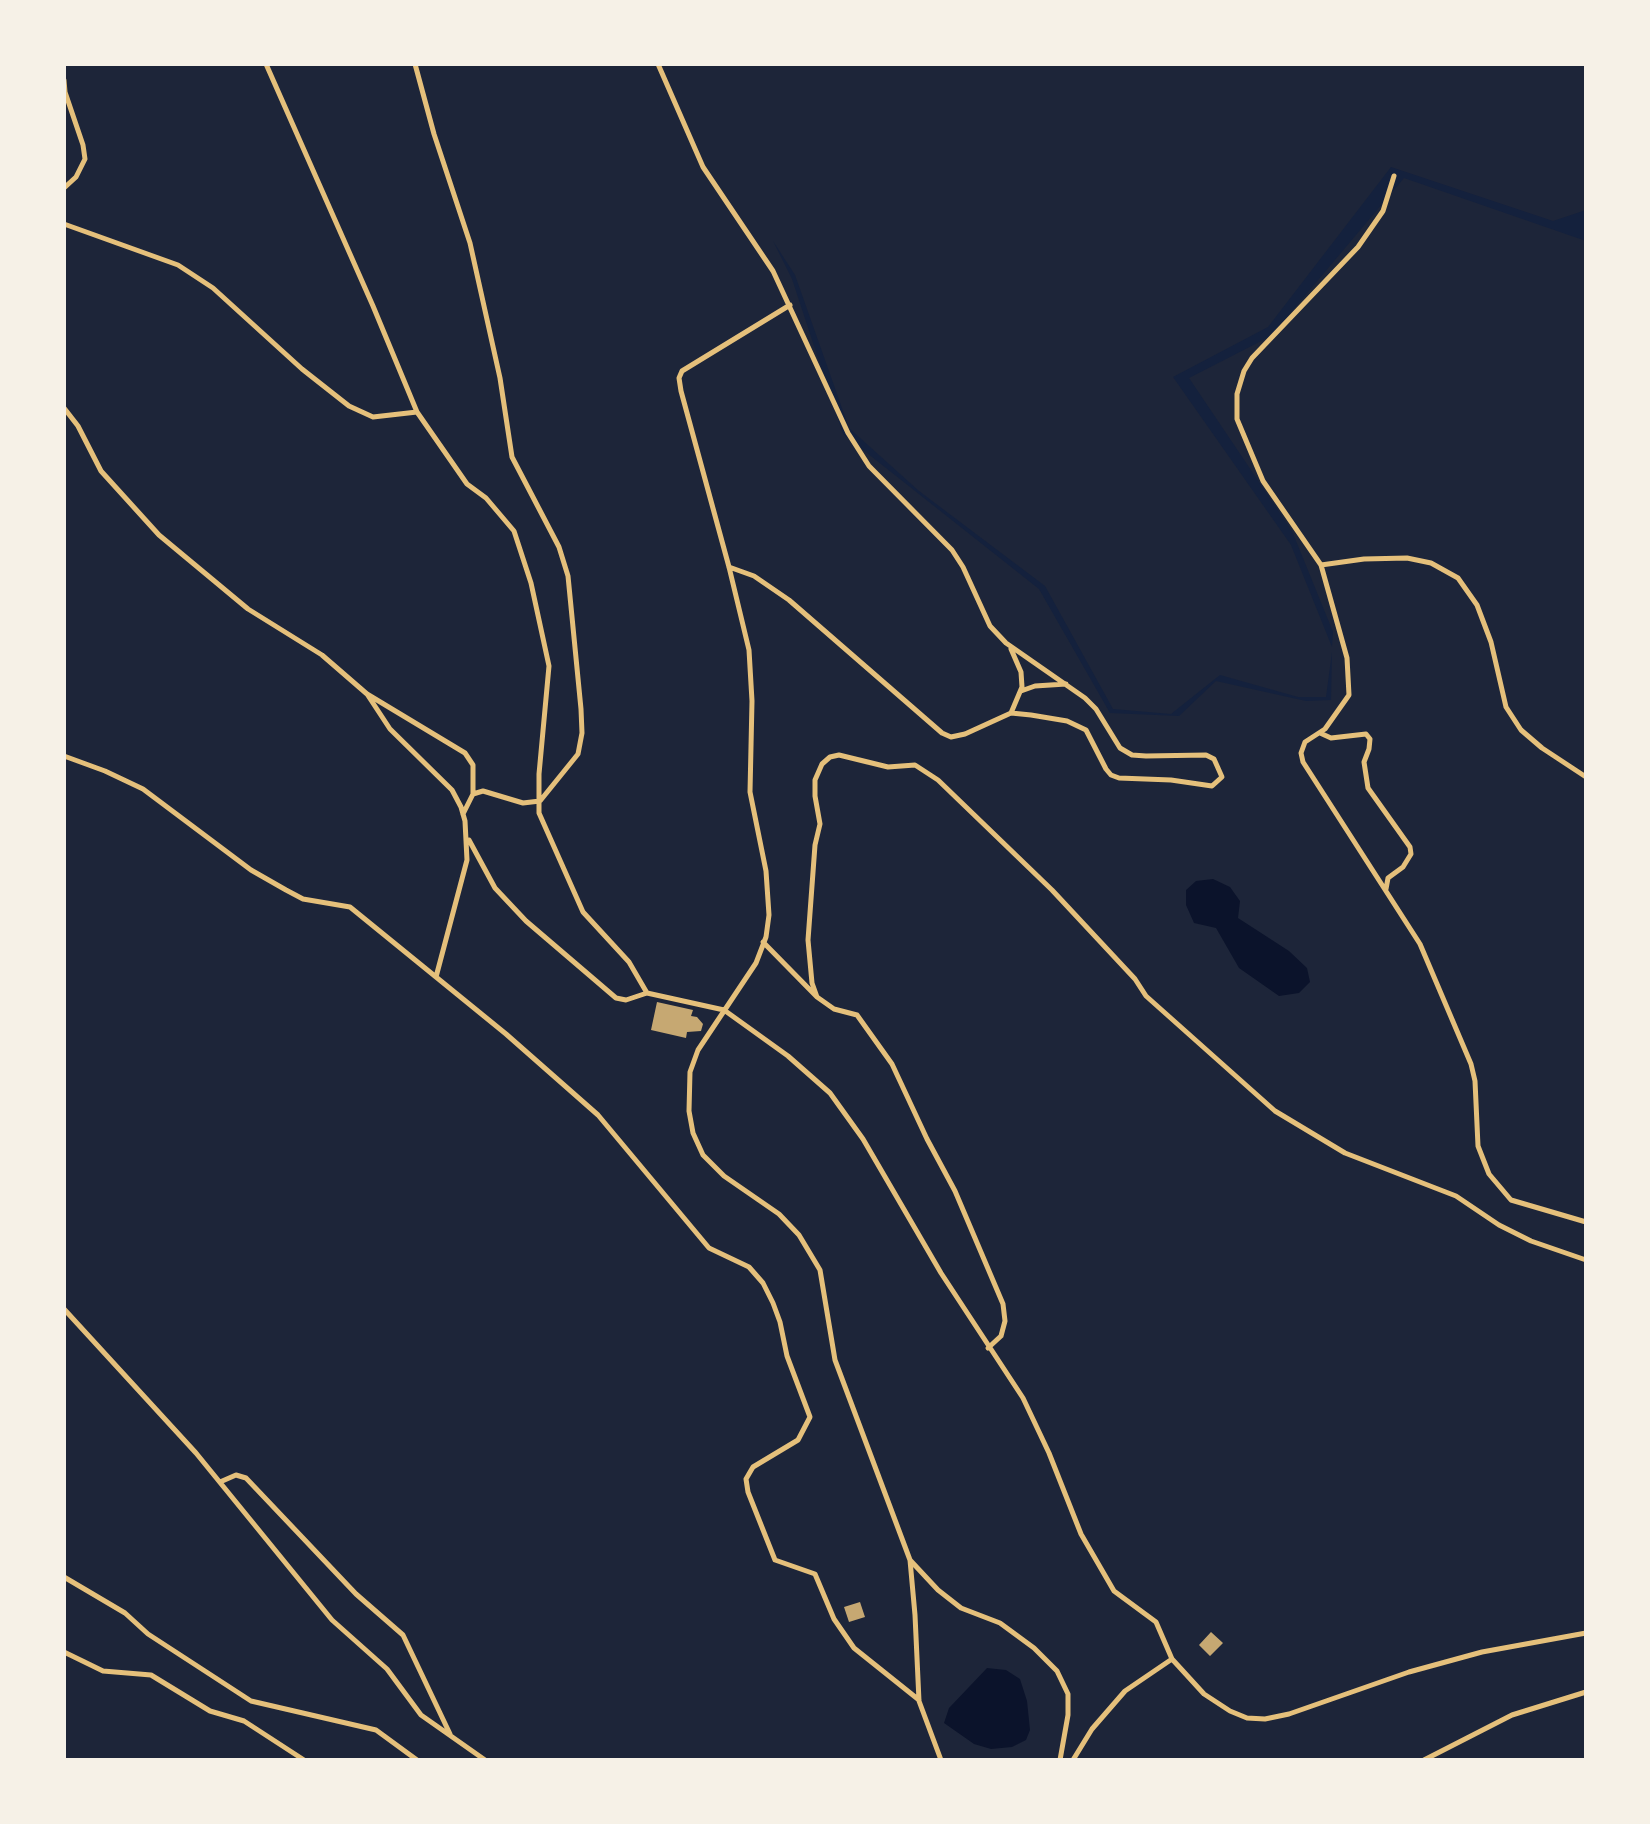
<!DOCTYPE html>
<html>
<head>
<meta charset="utf-8">
<style>
  body { margin:0 }
  #map { position:relative; width:1650px; height:1824px; overflow:hidden; background:#14213d; font-family:Georgia,serif }
  canvas { display:block }
  .frame { position:absolute; inset:0; border:66px solid #f6f1e7; pointer-events:none }
</style>
</head>
<body>
<div id="map">
<canvas width="1650" height="1824"></canvas>
<div class="frame"></div>
</div>
<script>
const c = document.querySelector('canvas').getContext('2d');
c.lineJoin = 'round';
function fillPath(path, color) { c.fillStyle = color; c.fill(path, 'evenodd'); }
const toPath = rows => new Path2D(rows.map(r => 'M' + r).join(''));
function stroke(path, color, width, dash) { c.strokeStyle = color; c.lineWidth = width; c.lineCap = dash ? 'butt' : 'round'; c.setLineDash(dash || []); c.stroke(path); }
const green = toPath([
  [64,64,1586,64,1586,210,1553,221,1391,167,1268,327,1173,377,1291,545,1332,647,1333,632,1292,531,1189,378,1271,336,1404,178,1586,241,1586,1760,64,1760],
  [773,241,795,275,849,428,919,491,1045,586,1113,709,1171,714,1220,675,1298,697,1326,697,1332,652,1331,700,1306,701,1216,681,1179,716,1110,713,1039,589,843,434,792,279]
]);
const water = toPath([
  [1213,879,1230,887,1240,901,1238,918,1289,951,1307,968,1310,982,1299,993,1279,996,1239,968,1216,928,1194,923,1186,905,1186,890,1196,881],
  [987,1668,1006,1670,1020,1679,1027,1701,1030,1730,1026,1740,1012,1747,991,1749,974,1744,944,1723,949,1708]
]);
const building = toPath([
  [657,1002,693,1010,691,1016,697,1017,703,1024,701,1031,687,1032,686,1038,651,1030],
  [860,1602,865,1617,849,1622,844,1607],
  [1211,1632,1223,1643,1210,1656,1199,1645]
]);
const service = toPath([
  [266,64,373,306,417,412,467,484,486,498,514,531,531,583,549,666,539,774,539,813,583,912,629,962,647,993,724,1010,788,1056,830,1093,863,1139,941,1273,1023,1398,1049,1453,1081,1534,1114,1591,1156,1622,1172,1659,1204,1694,1230,1711,1247,1718,1265,1719,1289,1714,1409,1672,1482,1652,1586,1633],
  [415,64,434,134,470,243,500,378,512,457,559,547,568,576,581,709,582,733,578,754,540,801,523,803,483,791,473,794,463,814],
  [658,64,703,167,773,271,848,433,869,466,952,550,963,567,990,626,1006,643,1085,698,1096,709,1120,748,1132,755,1146,756,1206,755,1214,759,1222,777,1212,786,1171,780,1119,778,1111,775,1106,769,1086,730,1067,721,1031,715,1011,713,965,734,951,737,942,733,789,600,754,576,729,567],
  [64,80,65,92,83,145,85,159,76,177,64,188],
  [1394,176,1383,211,1358,247,1252,358,1244,371,1237,394,1237,419,1263,481,1321,565,1347,658,1349,695,1325,729,1305,742,1301,753,1303,762,1420,944,1471,1064,1475,1081,1478,1146,1489,1174,1511,1200,1586,1222],
  [64,224,178,265,213,288,302,369,349,406,373,417,417,412],
  [790,305,682,371,679,378,681,391,729,567,749,650,752,701,750,792,766,871,769,915,766,937,756,963,698,1050,690,1072,689,1111,693,1133,703,1155,724,1176,779,1214,799,1235,820,1270,835,1360,910,1560,915,1615,919,1701,941,1760],
  [64,408,78,426,101,471,159,535,248,609,322,655,367,694,390,729,452,790,461,807,465,821,467,860,436,977],
  [1321,565,1364,559,1407,558,1431,563,1458,578,1477,605,1491,642,1506,707,1521,730,1542,748,1586,777],
  [1021,691,1035,686,1066,684],
  [367,694,465,753,473,765,473,794],
  [1011,713,1022,687,1021,672,1011,649],
  [1320,733,1331,738,1366,734,1370,739,1369,749,1364,762,1368,788,1410,847,1411,854,1403,867,1388,878,1386,889],
  [64,756,105,771,143,789,251,870,286,890,303,899,350,907,506,1034,598,1115,709,1248,749,1267,763,1283,773,1303,780,1322,787,1356,810,1417,798,1440,753,1467,746,1479,748,1492,775,1560,815,1574,834,1619,854,1648,919,1700],
  [469,840,495,888,526,921,616,998,626,1000,647,993],
  [763,942,817,997,834,1009,857,1015,892,1064,927,1139,955,1191,1003,1304,1005,1321,1001,1336,988,1348],
  [817,997,812,983,808,940,815,845,820,824,815,796,815,780,822,764,830,757,839,755,888,767,915,765,938,780,1052,890,1135,979,1146,996,1275,1111,1345,1153,1456,1196,1499,1225,1531,1241,1586,1260],
  [64,1309,196,1453,332,1620,387,1669,421,1715,485,1760],
  [220,1482,236,1475,246,1478,356,1594,403,1635,450,1734],
  [910,1560,938,1590,961,1608,1000,1623,1034,1648,1057,1671,1068,1694,1068,1715,1060,1760],
  [64,1577,125,1613,148,1634,251,1701,376,1730,417,1760],
  [64,1652,103,1671,151,1675,210,1711,244,1721,304,1760],
  [1073,1760,1092,1729,1125,1691,1172,1659],
  [1424,1760,1512,1715,1586,1692]
]);
fillPath(green, '#1d2539');
fillPath(water, '#0b132b');
fillPath(building, '#c6a872');
stroke(service, '#e5c07b', 5);
</script>
</body>
</html>
